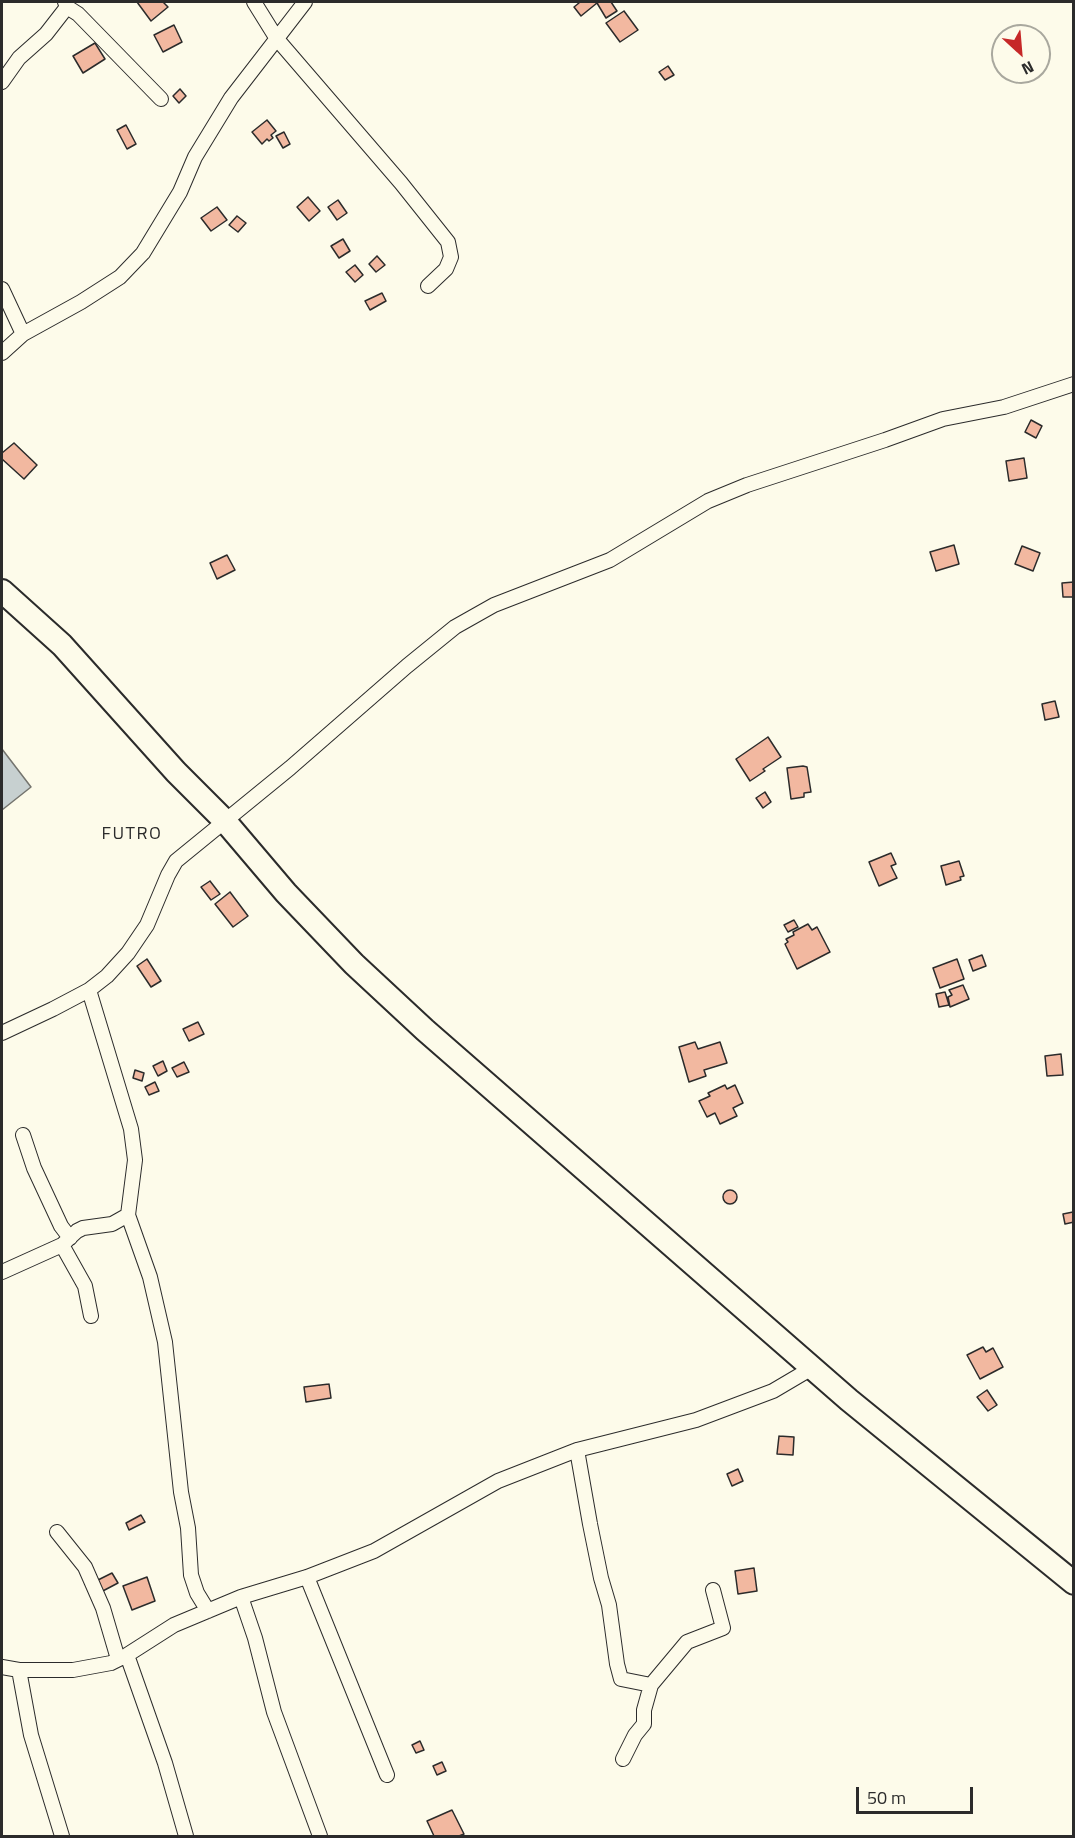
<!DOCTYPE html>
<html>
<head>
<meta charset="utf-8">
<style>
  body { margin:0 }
  #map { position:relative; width:1075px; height:1838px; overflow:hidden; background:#fdfbea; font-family:"Titillium Web",sans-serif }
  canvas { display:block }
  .frame { position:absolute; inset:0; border:3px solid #2b2b2b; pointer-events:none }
  .north { position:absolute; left:991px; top:24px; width:60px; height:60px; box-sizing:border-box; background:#fdfbea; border:2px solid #a9a89e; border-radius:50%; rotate:154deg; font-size:16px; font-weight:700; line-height:24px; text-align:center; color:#2b2b2b }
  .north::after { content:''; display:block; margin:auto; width:21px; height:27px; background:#c62828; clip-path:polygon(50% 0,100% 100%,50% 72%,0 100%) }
  .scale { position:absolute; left:856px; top:1787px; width:117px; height:27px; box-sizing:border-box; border:3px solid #2b2b2b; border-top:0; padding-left:8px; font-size:18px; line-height:21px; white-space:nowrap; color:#2b2b2b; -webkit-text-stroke:4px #fdfbea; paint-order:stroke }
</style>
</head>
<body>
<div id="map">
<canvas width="1075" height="1838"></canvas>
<div class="frame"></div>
<div class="north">N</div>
<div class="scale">50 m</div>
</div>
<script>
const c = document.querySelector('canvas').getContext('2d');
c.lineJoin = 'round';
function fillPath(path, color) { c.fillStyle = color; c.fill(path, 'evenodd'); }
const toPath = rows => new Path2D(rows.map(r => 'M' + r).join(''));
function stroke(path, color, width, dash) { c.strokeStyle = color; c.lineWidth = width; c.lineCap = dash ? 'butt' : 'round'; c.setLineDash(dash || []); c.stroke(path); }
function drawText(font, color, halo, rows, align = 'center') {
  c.font = font + ' "Titillium Web",sans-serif'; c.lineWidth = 4.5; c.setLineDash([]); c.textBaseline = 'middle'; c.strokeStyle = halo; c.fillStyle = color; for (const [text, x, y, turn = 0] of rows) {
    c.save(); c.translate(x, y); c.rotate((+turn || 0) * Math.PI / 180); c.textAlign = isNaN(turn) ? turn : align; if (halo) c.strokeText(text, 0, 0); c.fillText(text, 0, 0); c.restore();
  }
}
const water = toPath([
  [2,749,31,787,2,810,2,749]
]);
const building = toPath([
  [137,2,163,2,168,7,151,21,137,2],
  [577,2,595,2,597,3,581,16,574,7,579,3,577,2],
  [599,2,611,2,617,11,606,18,597,3,599,2],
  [624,11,638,30,620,42,606,23,624,11],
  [174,25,182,42,163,52,154,35,174,25],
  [95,43,105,59,83,73,73,56,95,43],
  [668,66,674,75,665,80,659,72,668,66],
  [180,89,186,96,179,103,173,96,180,89],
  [267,120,276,131,271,135,273,138,269,141,267,139,262,144,252,132,267,120],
  [126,125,136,144,127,149,117,130,126,125],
  [284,132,290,144,283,148,276,136,284,132],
  [308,197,320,211,309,221,297,207,308,197],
  [338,200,347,213,337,220,328,207,338,200],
  [217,207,227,220,211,231,201,218,217,207],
  [237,216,246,223,238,232,229,225,237,216],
  [343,239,350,251,339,258,331,246,343,239],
  [377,256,385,265,376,272,369,264,377,256],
  [355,265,363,275,355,282,346,272,355,265],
  [382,293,386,301,370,310,365,301,382,293],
  [1031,420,1042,426,1036,438,1025,432,1031,420],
  [14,443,37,465,24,479,2,459,2,453,14,443],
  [1024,458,1027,478,1009,481,1006,461,1024,458],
  [954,545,959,564,936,571,930,552,954,545],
  [1022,546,1040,553,1033,571,1015,564,1022,546],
  [227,555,235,570,217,579,210,563,227,555],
  [1074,582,1074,597,1063,597,1062,583,1074,582],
  [1055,701,1059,717,1045,720,1042,704,1055,701],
  [768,737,781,757,763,769,765,771,750,781,736,759,768,737],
  [803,766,807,767,811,792,804,793,804,797,791,799,787,768,803,766],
  [765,792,771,802,763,808,756,798,765,792],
  [891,853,896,864,891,866,897,878,879,886,869,862,891,853],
  [959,861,964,876,960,877,961,880,946,885,941,866,959,861],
  [210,881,220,894,211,900,201,887,210,881],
  [230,892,248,916,233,927,215,904,230,892],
  [794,920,798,927,788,932,784,925,794,920],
  [808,924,812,930,817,927,830,952,797,969,785,944,788,942,786,939,794,935,793,932,808,924],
  [982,955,986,966,973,971,969,960,982,955],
  [147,959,161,981,151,987,137,966,147,959],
  [957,959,964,979,940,988,933,968,957,959],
  [963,985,969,999,950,1007,948,997,952,995,949,990,963,985],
  [945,992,949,1005,939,1007,936,994,945,992],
  [198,1022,204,1034,189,1041,183,1029,198,1022],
  [695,1042,698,1049,720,1042,727,1063,704,1070,706,1076,689,1082,679,1047,695,1042],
  [1061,1054,1063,1075,1047,1076,1045,1056,1061,1054],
  [163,1061,167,1071,158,1076,153,1066,163,1061],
  [184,1062,189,1072,177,1077,172,1068,184,1062],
  [135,1070,144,1073,142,1081,133,1078,135,1070],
  [155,1082,159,1091,149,1095,145,1087,155,1082],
  [725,1085,727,1089,735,1085,743,1103,733,1108,737,1116,720,1124,715,1113,707,1117,699,1101,710,1096,708,1093,725,1085],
  '723 1197a7 7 0 1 1 14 0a7 7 0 1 1-14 0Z',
  [1073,1212,1074,1222,1065,1224,1063,1214,1073,1212],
  [983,1347,986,1352,993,1348,1003,1367,980,1379,967,1355,983,1347],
  [329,1384,331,1398,306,1402,304,1387,329,1384],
  [987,1390,997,1405,988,1411,977,1397,987,1390],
  [779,1436,794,1437,793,1455,777,1454,779,1436],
  [738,1469,743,1481,732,1486,727,1474,738,1469],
  [141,1515,145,1522,129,1530,126,1523,141,1515],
  [754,1568,757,1591,738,1594,735,1571,754,1568],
  [112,1573,118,1583,99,1593,94,1582,112,1573],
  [147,1577,155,1601,132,1610,123,1586,147,1577],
  [420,1741,424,1750,416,1753,412,1745,420,1741],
  [442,1762,446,1771,437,1775,433,1766,442,1762],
  [452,1810,464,1834,459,1836,434,1836,427,1821,452,1810]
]);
const street = toPath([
  [254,2,277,39,401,183,448,242,451,257,446,269,428,286],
  [67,7,78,14,161,99],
  [2,82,19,58,46,34,67,7,65,2],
  [2,289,23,334],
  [2,353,23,334,81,302,120,277,143,253,180,192,195,157,231,98,305,2],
  [89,990,131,1129,135,1160,128,1215,150,1277,165,1342,181,1492,188,1528,191,1575,197,1593,208,1611],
  [2,1033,53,1009,89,990,107,976,128,953,147,925,168,875,176,861,290,768,407,666,455,627,494,605,610,560,708,501,747,485,885,440,943,419,1004,407,1074,384],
  [23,1135,34,1168,61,1226,70,1238],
  [62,1245,85,1286,91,1316],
  [2,1272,62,1245,77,1231,83,1228,112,1224,128,1215],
  [577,1450,590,1524,601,1578,609,1605,617,1664,621,1679,651,1685],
  [57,1532,85,1567,103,1608,118,1659],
  [307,1577,387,1775],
  [241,1597,255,1638,274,1712,320,1836],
  [127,1655,165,1763,186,1836],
  [2,1667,19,1670,73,1670,111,1663,127,1655,174,1625,241,1597,307,1577,374,1551,498,1481,577,1450,696,1420,773,1391,812,1368],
  [19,1670,31,1735,62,1836],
  [623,1759,635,1735,644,1724,644,1710,651,1685,687,1642,723,1628,713,1590]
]);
const primary = toPath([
  [2,591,62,645,176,772,224,820,286,893,354,964,425,1030,849,1400,1074,1583]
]);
const quarterNames = [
  ["FUTRO",132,835]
];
fillPath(water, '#c7d0d0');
stroke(water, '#74746e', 1.5);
fillPath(building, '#f2b8a0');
stroke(building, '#2b2b2b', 1.5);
stroke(street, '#2b2b2b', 16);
stroke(primary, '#2b2b2b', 26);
stroke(street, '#fdfbea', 14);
stroke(primary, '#fdfbea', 22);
c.letterSpacing = '1.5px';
drawText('18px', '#2b2b2b', '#fdfbea', quarterNames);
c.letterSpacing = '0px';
</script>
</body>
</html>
